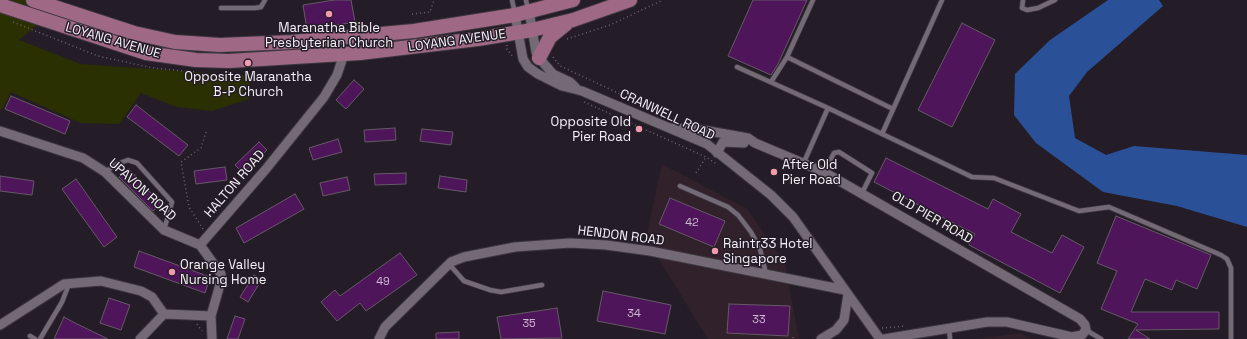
<!DOCTYPE html>
<html>
<head>
<meta charset="utf-8">
<style>
  body { margin:0 }
  canvas { display:block; background:#241c26 }
</style>
</head>
<body>
<canvas width="1247" height="339"></canvas>
<script>
const c = document.querySelector('canvas').getContext('2d');
c.lineJoin = 'round';
function fillPath(path, color) { c.fillStyle = color; c.fill(path, 'evenodd'); }
const toPath = rows => new Path2D(rows.map(r => 'M' + r).join(''));
function stroke(path, color, width, dash) { c.strokeStyle = color; c.lineWidth = width; c.lineCap = dash ? 'butt' : 'round'; c.setLineDash(dash || []); c.stroke(path); }
function drawText(font, color, halo, rows, align = 'center') {
  c.font = font + ' "Space Grotesk",sans-serif'; c.lineWidth = 3; c.setLineDash([]); c.textBaseline = 'middle'; c.strokeStyle = halo; c.fillStyle = color; for (const [text, x, y, turn = 0] of rows) {
    c.save(); c.translate(x, y); c.rotate((+turn || 0) * Math.PI / 180); c.textAlign = isNaN(turn) ? turn : align; if (halo) c.strokeText(text, 0, 0); c.fillText(text, 0, 0); c.restore();
  }
}
const commercial = toPath([
  [662,164,747,209,785,264,799,339,708,339,646,238],
  [1020,333,1032,339,976,339]
]);
const green = toPath([
  [0,0,41,0,48,16,19,40,80,64,250,76,249,99,212,111,177,107,141,93,119,124,81,123,11,92,2,109,0,109]
]);
const water = toPath([
  [1108,0,1159,0,1163,6,1087,72,1069,96,1075,138,1106,155,1134,146,1247,155,1247,227,1177,206,1103,192,1036,143,1014,115,1015,74,1050,40]
]);
const building = toPath([
  [334,0,351,0,355,22,307,30,303,5,334,0],
  [753,0,807,0,778,64,771,75,728,56,753,0],
  [962,23,995,40,952,127,918,110,962,23],
  [354,80,364,89,346,109,336,100,354,80],
  [11,96,70,121,65,134,5,109,11,96],
  [136,105,188,145,179,156,127,117,136,105],
  [395,128,396,140,365,142,364,130,395,128],
  [422,129,453,132,451,145,420,141,422,129],
  [338,139,342,152,313,160,309,148,338,139],
  [259,142,267,150,243,173,235,165,259,142],
  [886,158,988,209,993,199,1021,214,1011,232,1052,253,1062,235,1084,247,1060,293,969,245,975,234,874,182,886,158],
  [225,167,227,180,196,184,194,171,225,167],
  [129,169,161,204,153,211,119,177,129,169],
  [406,173,406,184,375,185,374,174,406,173],
  [0,176,34,181,32,195,0,191,0,176],
  [440,176,467,180,466,192,438,188,440,176],
  [347,177,350,190,323,196,320,183,347,177],
  [76,179,117,237,104,247,62,189,76,179],
  [295,194,304,209,244,243,236,228,295,194],
  [670,198,725,221,714,247,659,224,670,198],
  [1116,216,1211,255,1197,289,1176,280,1172,290,1145,279,1131,312,1219,312,1219,329,1136,330,1150,339,1128,339,1138,324,1101,309,1117,271,1097,263,1116,216],
  [139,251,210,277,205,293,134,267,139,251],
  [400,253,417,275,366,311,360,303,337,321,321,302,335,290,340,296,400,253],
  [254,275,262,279,248,302,240,297,254,275],
  [603,291,671,305,665,334,597,321,603,291],
  [109,298,130,305,121,330,100,323,109,298],
  [729,304,790,306,788,336,727,333,729,304],
  [557,308,562,338,501,339,497,317,557,308],
  [235,316,245,319,238,339,227,339,235,316],
  [64,317,73,322,108,339,54,339,64,317],
  [459,332,459,339,436,339,436,333,459,332]
]);
const path = toPath([
  [412,14,430,12,434,0],
  [13,22,98,56,153,68,195,72],
  [567,39,610,25,663,0],
  [507,45,506,48,513,57],
  [553,57,560,66,674,119],
  [584,102,706,157,718,165],
  [696,173,706,157],
  [203,229,189,207,181,162,201,148,207,129],
  [197,324,202,331],
  [882,328,906,326],
  [793,337,793,339]
]);
const lane = toPath([
  [512,0,515,13],
  [526,0,528,10],
  [1023,0,1022,8,1027,10,1038,8,1055,0],
  [221,8,255,8,261,7,265,0],
  [787,57,893,109],
  [737,67,828,108,972,177,994,178,1079,211,1109,207,1221,255,1227,259,1231,268,1231,339],
  [771,82,787,57,813,0],
  [882,134,942,0],
  [804,162,828,108],
  [105,172,117,164,128,160,137,163,172,202,164,230],
  [824,172,834,153,839,152,872,173,862,193],
  [680,186,728,207,738,215,751,232,760,249,766,274],
  [449,264,464,281,490,290,501,292,542,285],
  [949,328,950,339],
  [1086,330,1101,339],
  [30,336,35,339],
  [40,339,62,302,69,284]
]);
const street = toPath([
  [529,11,536,52,539,58,553,74,570,82,576,88],
  [515,15,523,59,528,67,538,74,562,86,582,91,707,144,771,195,793,217,880,339],
  [671,128,703,130,748,138,755,143,824,172,1080,319,1085,325,1086,330,1082,335,1072,337,1007,322,987,322,884,339],
  [0,131,83,158,105,172,164,230,200,245,221,274,221,281,211,316,212,339],
  [717,153,723,142,744,143],
  [200,245,266,169,324,97,337,75,344,54],
  [0,325,64,284,101,281,141,291,152,297,164,314],
  [140,339,164,314,211,316],
  [379,339,385,327,451,262,464,257,515,247,570,243,606,245,650,251,845,290],
  [821,339,836,330,844,320,848,294]
]);
const primary = toPath([
  [33,0,134,33,175,42,220,45,292,42,414,31,515,15,573,0],
  [0,5,146,53,196,60,229,61,360,53,478,39,532,30,573,20,630,0],
  [539,58,550,37,566,24]
]);
const markers = [
  [329,14,4,"#f29aaf"],
  [248,63,4,"#f29aaf"],
  [639,129,4,"#f29aaf"],
  [774,172,4,"#f29aaf"],
  [715,251,4,"#f29aaf"],
  [172,272,4,"#f29aaf"]
];
const numberNames = [
  ["42",692,223],
  ["49",383,282],
  ["34",634,314],
  ["33",759,320],
  ["35",529,324]
];
const poiNames = [
  ["Maranatha Bible",329,28,"center"],
  ["Presbyterian Church",329,43,"center"],
  ["Opposite Maranatha",248,77,"center"],
  ["B-P Church",248,92,"center"],
  ["Opposite Old",631,122,"right"],
  ["Pier Road",631,137,"right"],
  ["After Old",782,165],
  ["Pier Road",782,180],
  ["Raintr33 Hotel",723,244],
  ["Singapore",723,259],
  ["Orange Valley",180,265],
  ["Nursing Home",180,280]
];
const streetNames = [
  ["LOYANG AVENUE",113,41,16],
  ["LOYANG AVENUE",457,41,-8],
  ["CRANWELL ROAD",667,115,25],
  ["HALTON ROAD",235,184,-49],
  ["UPAVON ROAD",142,190,42],
  ["OLD PIER ROAD",932,218,30],
  ["HENDON ROAD",621,236,7]
];
fillPath(commercial, '#31212b');
fillPath(green, '#2b3001');
fillPath(water, '#2a5198');
fillPath(building, '#4f155a');
stroke(building, '#645a66', 1);
stroke(lane, '#3c363e', 6);
stroke(street, '#3c363e', 11);
stroke(primary, '#3c363e', 16);
stroke(path, '#6b646d', 1.5, [1, 3]);
stroke(lane, '#746a76', 4.5);
stroke(street, '#746a76', 9);
stroke(primary, '#9f6986', 14);
for (const [x, y, r, color] of markers) { const dot = new Path2D(); dot.arc(x, y, r, 0, 2 * Math.PI); c.fillStyle = color; c.fill(dot); stroke(dot, '#241c26', 1.5); }
drawText('11px', '#ccbad0', null, numberNames);
drawText('13px', '#f6f1f8', '#241c26', poiNames, 'left');
drawText('13px', '#f6f1f8', '#241c26', streetNames);
</script>
</body>
</html>
